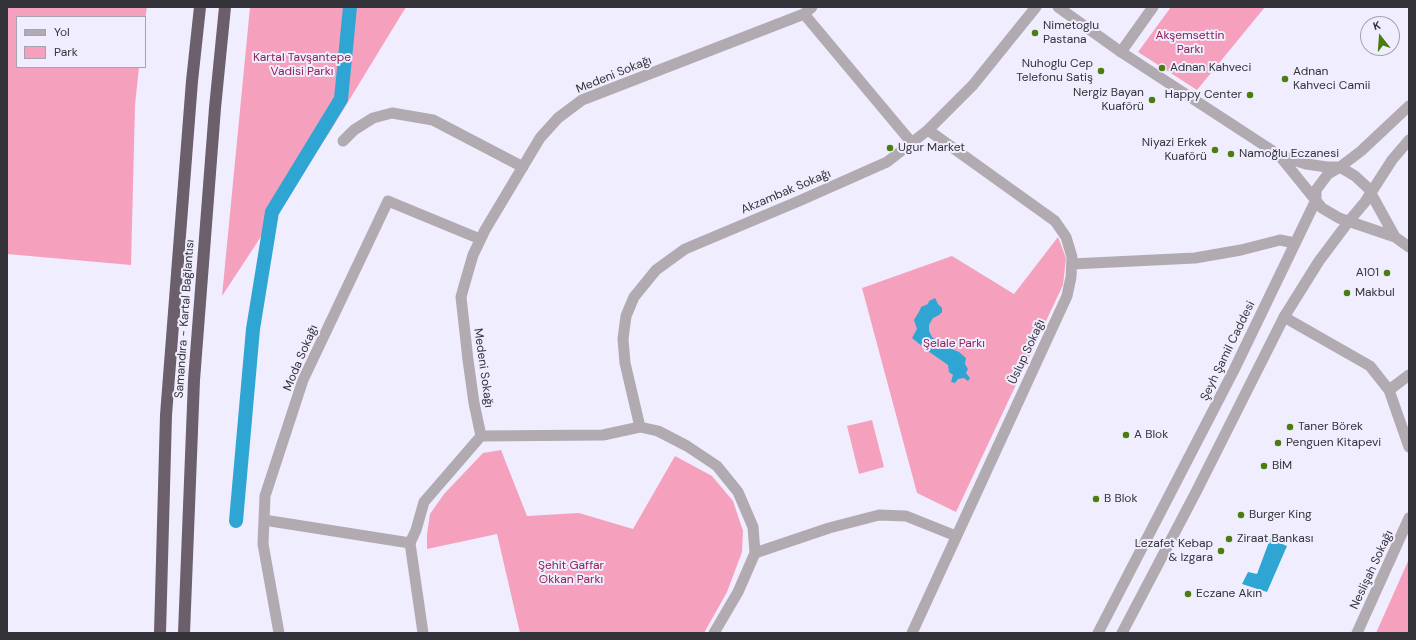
<!DOCTYPE html>
<html>
<head>
<meta charset="utf-8">
<style>
  body { margin:0 }
  #map { position:relative; width:1416px; height:640px; overflow:hidden; background:#f0edfe; font-family:"DM Sans",sans-serif }
  canvas { display:block }
  .frame { position:absolute; inset:0; border:8px solid #343339; pointer-events:none }
  .legend { position:absolute; left:16px; top:16px; width:130px; height:52px; box-sizing:border-box; background:#f0edfe; border:1px solid #a5a3af; margin:0; padding:5px 7px; list-style:none; font-size:12px; color:#343339 }
  .legend li { display:flex; align-items:center; gap:8px; height:20px }
  .legend b { width:20px; border:1px solid #a5a3af }
  .north { position:absolute; left:1360px; top:16px; width:40px; height:40px; box-sizing:border-box; background:#f0edfe; border:1px solid #a5a3af; border-radius:50%; rotate:343deg; font-size:11px; font-weight:700; line-height:16px; text-align:center; color:#343339 }
  .north::after { content:''; display:block; margin:auto; width:14px; height:18px; background:#4a7d0d; clip-path:polygon(50% 0,100% 100%,50% 72%,0 100%) }
</style>
</head>
<body>
<div id="map">
<canvas width="1416" height="640"></canvas>
<div class="frame"></div>
<ul class="legend">
<li><b style="height:5px;background:#b1abb1"></b>Yol</li>
<li><b style="height:11px;background:#f5a1be"></b>Park</li>
</ul>
<div class="north">K</div>
</div>
<script>
const c = document.querySelector('canvas').getContext('2d');
c.lineJoin = 'round';
function fillPath(path, color) { c.fillStyle = color; c.fill(path, 'evenodd'); }
const toPath = rows => new Path2D(rows.map(r => 'M' + r).join(''));
function stroke(path, color, width, dash) { c.strokeStyle = color; c.lineWidth = width; c.lineCap = dash ? 'butt' : 'round'; c.setLineDash(dash || []); c.stroke(path); }
function drawText(font, color, halo, rows, align = 'center') {
  c.font = font + ' "DM Sans",sans-serif'; c.lineWidth = 4; c.setLineDash([]); c.textBaseline = 'middle'; c.strokeStyle = halo; c.fillStyle = color; for (const [text, x, y, turn = 0] of rows) {
    c.save(); c.translate(x, y); c.rotate((+turn || 0) * Math.PI / 180); c.textAlign = isNaN(turn) ? turn : align; if (halo) c.strokeText(text, 0, 0); c.fillText(text, 0, 0); c.restore();
  }
}
const green = toPath([
  [7,7,147,7,145,20,145,17,17,17,17,67,139,67,135,105,131,265,7,254],
  [250,7,406,7,329,133,222,296],
  [1171,7,1265,7,1197,90,1138,52],
  [1058,237,1066,258,1063,285,956,512,917,493,862,288,952,256,1014,294],
  [872,420,884,467,859,474,847,426],
  [501,450,527,516,579,513,633,529,675,456,712,476,733,501,743,531,742,552,727,592,704,633,520,633,497,534,427,549,427,534,430,514,444,494,483,453],
  [1409,559,1409,633,1376,633]
]);
const water = toPath([
  [935,298,938,304,942,308,942,312,939,315,933,318,929,325,929,331,932,337,942,345,959,352,966,358,965,364,968,369,966,373,970,378,968,381,964,378,958,379,955,383,951,382,953,375,949,372,948,365,928,351,912,338,917,329,914,320,920,310,921,307,928,304,929,301],
  [1270,539,1287,546,1267,592,1242,584,1248,572,1257,574]
]);
const canal = toPath([
  [236,521,253,329,272,212,341,99,350,7]
]);
const minor = toPath([
  [804,14,812,7],
  [1121,52,1153,7],
  [343,141,354,130,373,118,392,113,433,120,523,167],
  [1072,264,1195,258,1241,250,1280,240,1295,243],
  [1284,317,1370,366,1389,390,1409,447],
  [1389,390,1409,375],
  [640,427,625,363,623,339,626,316,634,297,656,270,685,249,799,201,887,162,928,130,973,85,1036,7],
  [481,436,474,403,468,360,461,297,466,279,473,255,485,230,540,138,558,118,582,100,804,14,912,143],
  [264,520,410,543],
  [755,553,829,528,879,515,906,516,956,536],
  [279,633,263,544,265,496,303,380,388,201,480,239],
  [423,633,410,543,416,530,424,502,481,436,603,435,640,427,658,431,687,446,717,466,738,492,753,527,755,553,738,592,714,633],
  [912,633,1067,296,1071,277,1072,257,1066,237,1055,221,928,130],
  [1357,633,1409,518]
]);
const tertiary = toPath([
  [1058,7,1121,52,1279,155,1306,164,1327,167,1340,167,1355,176,1368,188,1395,237],
  [1279,155,1322,208,1339,218,1395,237,1409,247],
  [1098,633,1234,370,1316,200,1316,190,1328,174,1340,167,1361,151,1409,106],
  [1122,633,1196,492,1284,317,1319,261,1349,221,1365,202,1392,160,1409,140]
]);
const motorway = toPath([
  [160,633,166,415,192,81,200,7],
  [184,633,194,380,215,108,225,7]
]);
const markers = [
  [1035,33,4,"#4a7d0d"],
  [1162,68,4,"#4a7d0d"],
  [1101,71,4,"#4a7d0d"],
  [1285,79,4,"#4a7d0d"],
  [1250,95,4,"#4a7d0d"],
  [1152,100,4,"#4a7d0d"],
  [890,148,4,"#4a7d0d"],
  [1215,150,4,"#4a7d0d"],
  [1231,154,4,"#4a7d0d"],
  [1387,273,4,"#4a7d0d"],
  [1347,293,4,"#4a7d0d"],
  [1290,427,4,"#4a7d0d"],
  [1126,435,4,"#4a7d0d"],
  [1278,443,4,"#4a7d0d"],
  [1264,466,4,"#4a7d0d"],
  [1096,499,4,"#4a7d0d"],
  [1241,515,4,"#4a7d0d"],
  [1229,539,4,"#4a7d0d"],
  [1221,551,4,"#4a7d0d"],
  [1188,594,4,"#4a7d0d"]
];
const poiNames = [
  ["Nimetoglu",1043,26],
  ["Pastana",1043,40],
  ["Nuhoglu Cep",1093,64,"right"],
  ["Telefonu Satiş",1093,78,"right"],
  ["Adnan Kahveci",1170,68],
  ["Adnan",1293,72],
  ["Kahveci Camii",1293,86],
  ["Nergiz Bayan",1144,93,"right"],
  ["Kuaförü",1144,107,"right"],
  ["Happy Center",1242,95,"right"],
  ["Niyazi Erkek",1207,143,"right"],
  ["Kuaförü",1207,157,"right"],
  ["Ugur Market",898,148],
  ["Namoğlu Eczanesi",1239,154],
  ["A101",1379,273,"right"],
  ["Makbul",1355,293],
  ["Taner Börek",1298,427],
  ["A Blok",1134,435],
  ["Penguen Kitapevi",1286,443],
  ["BİM",1272,466],
  ["B Blok",1104,499],
  ["Burger King",1249,515],
  ["Ziraat Bankası",1237,539],
  ["Lezafet Kebap",1213,544,"right"],
  ["& Izgara",1213,558,"right"],
  ["Eczane Akın",1196,594]
];
const parkNames = [
  ["Akşemsettin",1190,36],
  ["Parkı",1190,50],
  ["Kartal Tavşantepe",302,58],
  ["Vadisi Parkı",302,72],
  ["Şelale Parkı",954,344],
  ["Şehit Gaffar",571,566],
  ["Okkan Parkı",571,580]
];
const streetNames = [
  ["Medeni Sokağı",614,75,-22],
  ["Akzambak Sokağı",786,192,-23],
  ["Samandıra - Kartal Bağlantısı",185,319,-86],
  ["Şeyh Şamil Caddesi",1228,351,-64],
  ["Üslup Sokağı",1027,352,-65],
  ["Moda Sokağı",301,358,-67],
  ["Medeni Sokağı",483,368,82],
  ["Neslişah Sokağı",1372,570,-65]
];
fillPath(green, '#f5a1be');
fillPath(water, '#2fa5d3');
stroke(canal, '#2fa5d3', 14);
stroke(minor, '#b1abb1', 11);
stroke(tertiary, '#b1abb1', 11);
stroke(motorway, '#6a5f6a', 12);
for (const [x, y, r, color] of markers) { const dot = new Path2D(); dot.arc(x, y, r, 0, 2 * Math.PI); c.fillStyle = color; c.fill(dot); stroke(dot, '#f0edfe', 1.5); }
drawText('12px', '#343339', '#f0edfe', poiNames, 'left');
drawText('12px', '#8e2154', '#f0edfe', parkNames);
drawText('12px', '#343339', '#f0edfe', streetNames);
</script>
</body>
</html>
